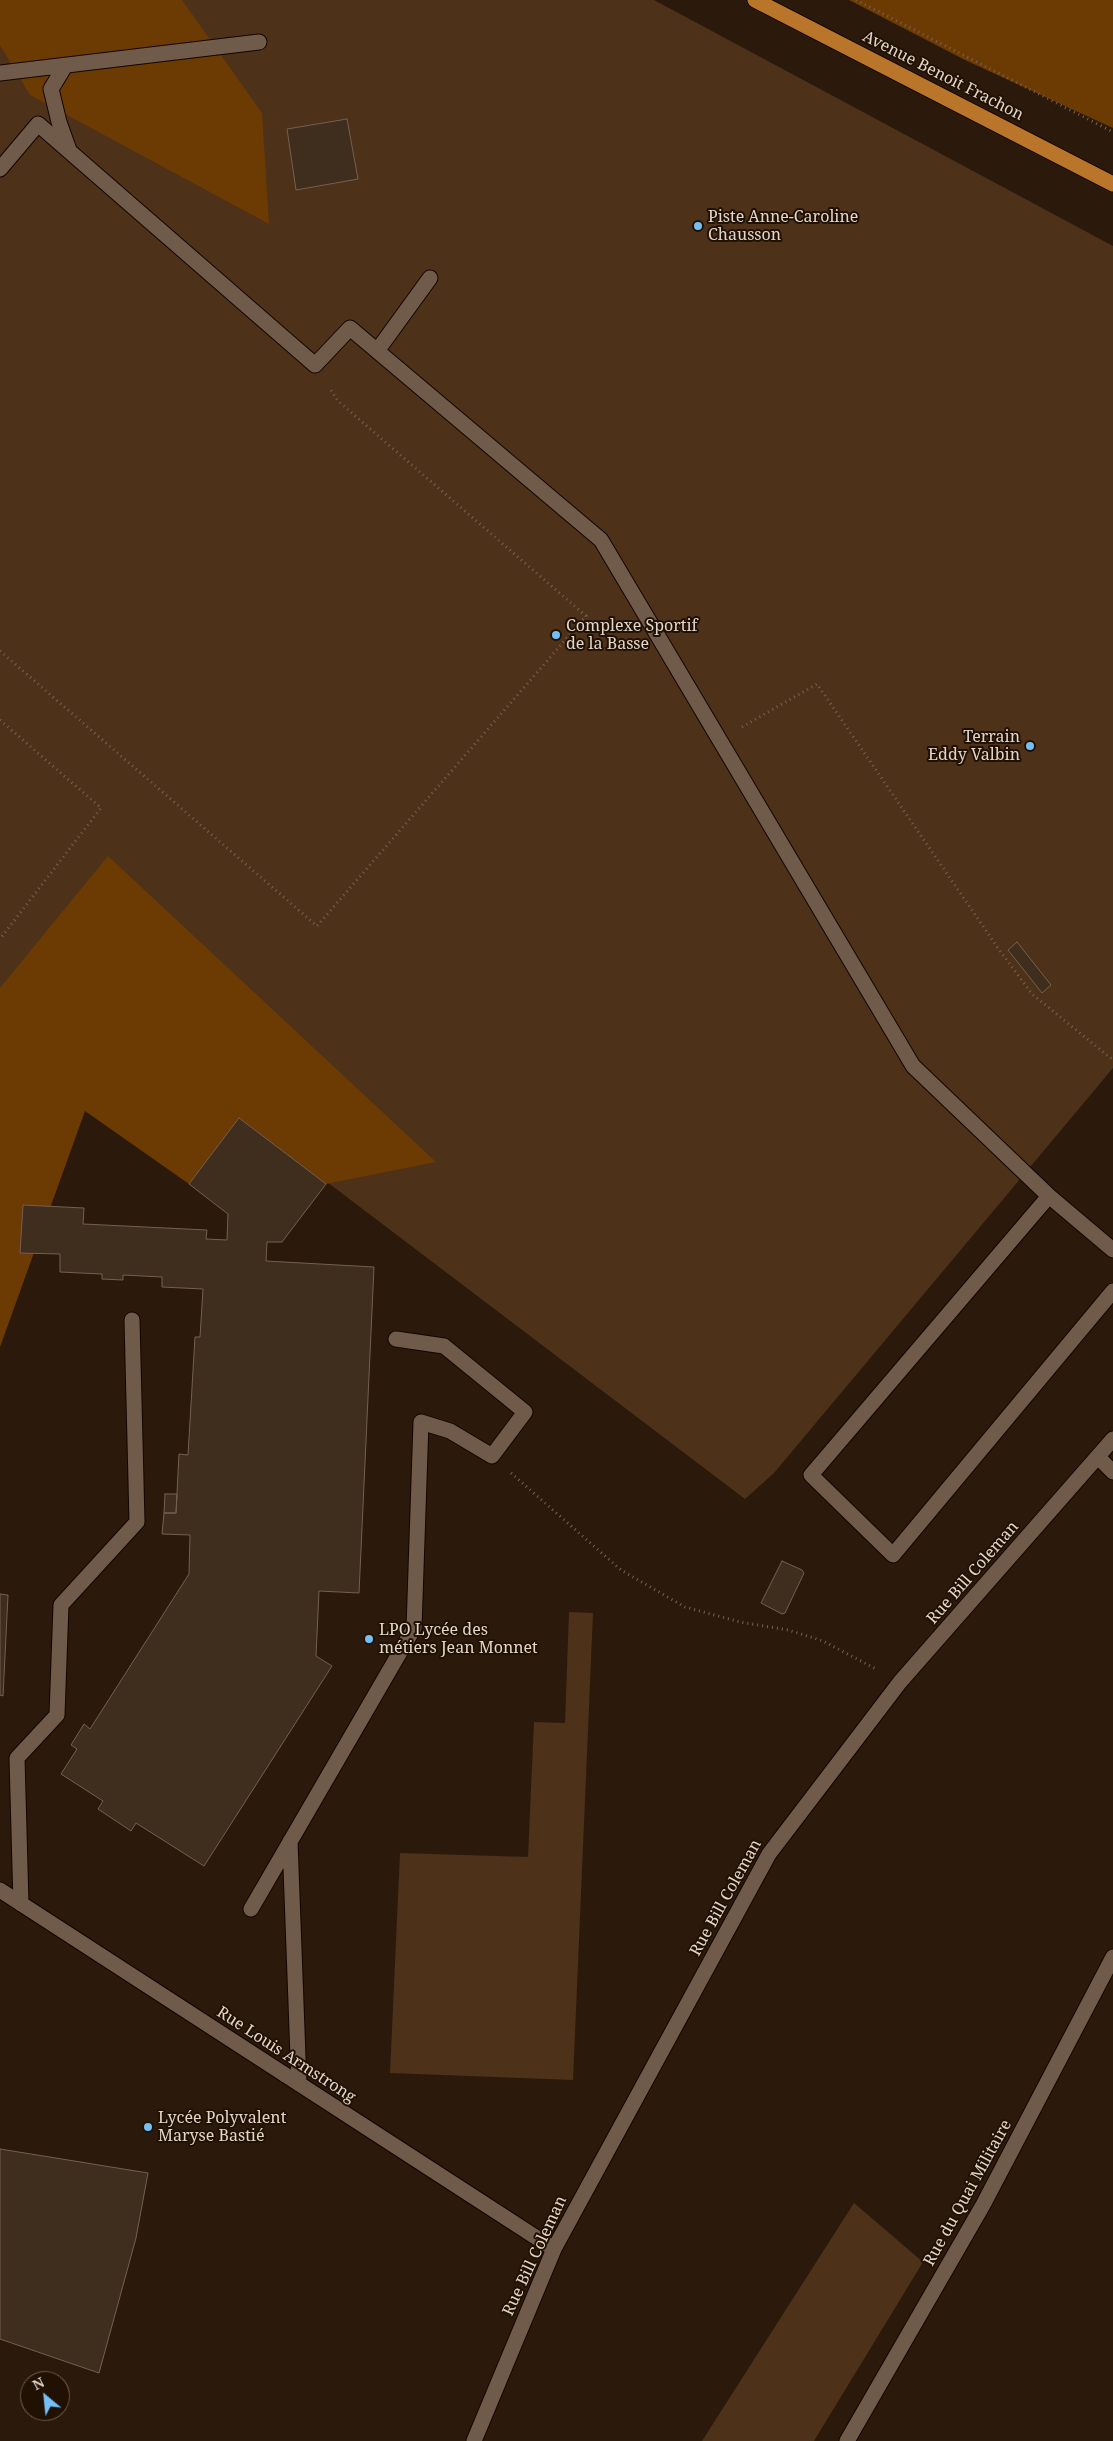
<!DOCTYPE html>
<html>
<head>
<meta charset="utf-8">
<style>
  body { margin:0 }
  #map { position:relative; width:1113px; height:2441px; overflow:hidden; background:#2b1a0b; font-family:"Noto Serif",serif }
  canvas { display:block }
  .north { position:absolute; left:20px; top:2371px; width:50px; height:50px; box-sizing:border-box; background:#211103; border:1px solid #6e5f53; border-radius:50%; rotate:332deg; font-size:14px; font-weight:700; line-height:20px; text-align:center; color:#e1d5cc }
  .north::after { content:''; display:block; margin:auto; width:18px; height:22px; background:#74c0f6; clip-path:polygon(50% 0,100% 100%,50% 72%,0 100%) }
</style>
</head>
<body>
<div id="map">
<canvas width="1113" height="2441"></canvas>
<div class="north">N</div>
</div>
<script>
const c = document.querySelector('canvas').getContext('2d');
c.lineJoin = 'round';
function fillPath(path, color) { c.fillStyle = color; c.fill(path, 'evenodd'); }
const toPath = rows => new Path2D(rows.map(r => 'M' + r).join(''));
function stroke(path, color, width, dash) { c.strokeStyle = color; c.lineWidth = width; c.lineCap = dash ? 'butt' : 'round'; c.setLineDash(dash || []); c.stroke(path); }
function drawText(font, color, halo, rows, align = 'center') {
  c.font = font + ' "Noto Serif",serif'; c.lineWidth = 4; c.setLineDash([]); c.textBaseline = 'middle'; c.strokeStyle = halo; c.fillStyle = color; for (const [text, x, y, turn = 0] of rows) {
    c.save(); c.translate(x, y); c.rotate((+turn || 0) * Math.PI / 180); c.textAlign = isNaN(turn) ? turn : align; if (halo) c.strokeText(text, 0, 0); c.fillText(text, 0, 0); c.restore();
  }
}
const green = toPath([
  [0,0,654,0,1113,246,1113,1068,774,1473,745,1499,120,1025,0,1156],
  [569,1612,593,1613,573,2080,390,2073,400,1853,528,1857,534,1722,565,1723],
  [854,2203,923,2262,814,2441,702,2441]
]);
const forest = toPath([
  [0,0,182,0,262,113,269,224,30,95,0,45],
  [849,0,1113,0,1113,128,965,60],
  [108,856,436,1162,326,1184,239,1118,189,1184,85,1111,0,1347,0,988]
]);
const building = toPath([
  [347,119,358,179,296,190,287,129,347,119],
  [1017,942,1051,985,1042,993,1008,950,1017,942],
  [239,1118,326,1184,282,1242,267,1242,266,1261,374,1267,359,1593,319,1591,316,1656,332,1666,204,1866,136,1823,131,1831,98,1809,103,1801,61,1774,77,1749,71,1745,84,1724,90,1729,189,1574,190,1535,162,1534,164,1513,176,1513,179,1454,188,1455,195,1337,200,1337,203,1289,162,1287,162,1277,123,1275,123,1280,102,1279,102,1274,60,1272,60,1254,20,1253,23,1205,84,1208,83,1224,207,1230,206,1239,227,1240,228,1214,189,1184,239,1118],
  [165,1494,177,1494,176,1513,164,1513,165,1494],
  [782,1561,802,1570,804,1573,785,1613,782,1614,761,1603,782,1561],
  [0,1594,8,1595,3,1696,0,1695,0,1594],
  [0,2149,148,2173,136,2238,99,2373,0,2339,0,2149]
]);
const path = toPath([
  [856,0,1113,132],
  [0,651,317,926,586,616,338,401,329,387],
  [0,720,101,808,0,939],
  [742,727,817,684,1000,951,1032,994,1113,1060],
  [511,1473,621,1570,685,1607,740,1622,788,1630,823,1641,876,1669]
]);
const minor = toPath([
  [65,66,51,89,59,122,69,150],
  [0,73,259,42],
  [0,169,38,124,315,365,350,328,601,540,913,1066,1049,1196],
  [377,351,430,278],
  [1113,1250,1049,1196,811,1475,893,1555,1113,1291],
  [1098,1457,1113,1472],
  [290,1841,299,2084],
  [0,1890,554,2249],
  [21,1904,17,1758,57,1715,61,1605,137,1522,132,1320],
  [251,1909,414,1628,421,1422,450,1431,492,1456,525,1412,444,1346,396,1339],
  [474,2441,554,2249,769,1854,900,1682,1113,1439],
  [847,2441,983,2205,1113,1957]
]);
const major = toPath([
  [755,0,1113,184]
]);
const markers = [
  [698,226,5,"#74c0f6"],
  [556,635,5,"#74c0f6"],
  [1030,746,5,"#74c0f6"],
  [369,1639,5,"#74c0f6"],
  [148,2127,5,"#74c0f6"]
];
const streetNames = [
  ["Avenue Benoit Frachon",943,76,27],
  ["Rue Bill Coleman",973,1573,-49],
  ["Rue Bill Coleman",726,1898,-61],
  ["Rue Louis Armstrong",286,2055,33],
  ["Rue du Quai Militaire",968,2193,-61],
  ["Rue Bill Coleman",535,2256,-65]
];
const poiNames = [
  ["Piste Anne-Caroline",708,217],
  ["Chausson",708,235],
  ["Complexe Sportif",566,626],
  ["de la Basse",566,644],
  ["Terrain",1020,737,"right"],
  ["Eddy Valbin",1020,755,"right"],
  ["LPO Lycée des",379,1630],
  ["métiers Jean Monnet",379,1648],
  ["Lycée Polyvalent",158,2118],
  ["Maryse Bastié",158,2136]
];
fillPath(green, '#4d3118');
fillPath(forest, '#6c3b03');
fillPath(building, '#3f2d1e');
stroke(building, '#756050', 1);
stroke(minor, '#130500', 17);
stroke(major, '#130500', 17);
stroke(path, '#736457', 3, [1, 4]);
stroke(minor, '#705b4b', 15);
stroke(major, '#b97529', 15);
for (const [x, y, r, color] of markers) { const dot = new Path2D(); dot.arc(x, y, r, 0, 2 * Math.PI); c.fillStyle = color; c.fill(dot); stroke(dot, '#211103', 2); }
drawText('16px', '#e1d5cc', '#211103', streetNames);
drawText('16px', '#e1d5cc', '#211103', poiNames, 'left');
</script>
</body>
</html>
